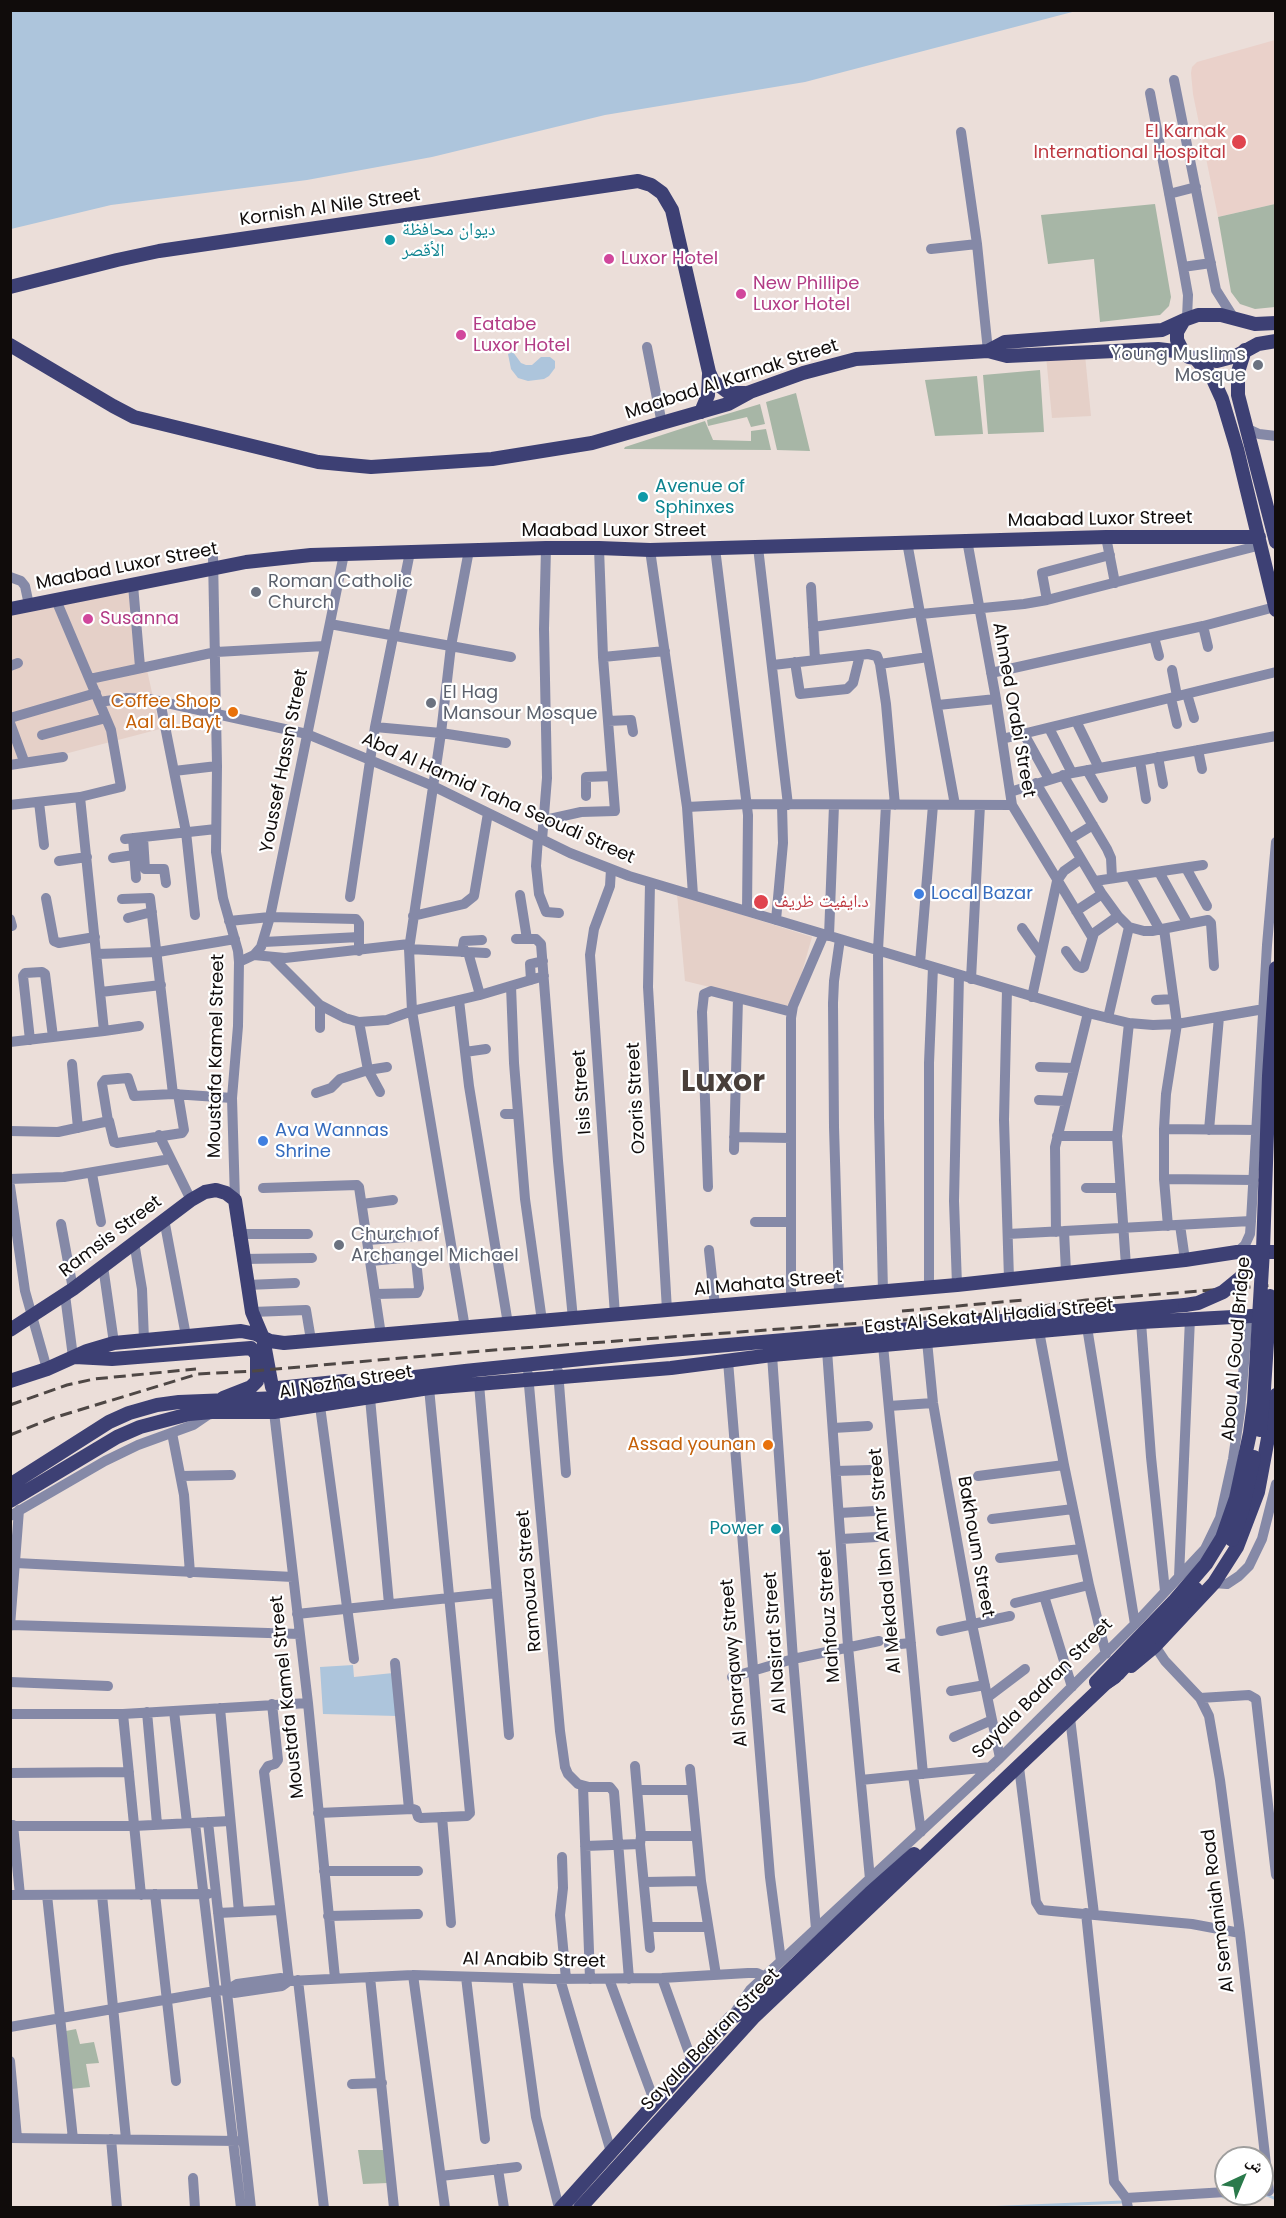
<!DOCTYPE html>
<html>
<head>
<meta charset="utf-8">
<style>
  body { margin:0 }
  #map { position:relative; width:1286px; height:2218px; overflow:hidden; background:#ebded9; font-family:Poppins,"Noto Naskh Arabic",sans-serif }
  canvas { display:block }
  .frame { position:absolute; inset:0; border:12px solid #100c0b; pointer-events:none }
  .north { position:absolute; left:1214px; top:2146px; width:60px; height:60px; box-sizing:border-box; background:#fff; border:2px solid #9f9e9d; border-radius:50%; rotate:44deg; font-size:16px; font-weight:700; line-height:24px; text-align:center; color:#100c0b }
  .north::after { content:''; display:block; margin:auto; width:21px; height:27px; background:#2a7a4b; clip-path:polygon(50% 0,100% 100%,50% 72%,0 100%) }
</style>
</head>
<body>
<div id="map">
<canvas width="1286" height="2218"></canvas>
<div class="frame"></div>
<div class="north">ش</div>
</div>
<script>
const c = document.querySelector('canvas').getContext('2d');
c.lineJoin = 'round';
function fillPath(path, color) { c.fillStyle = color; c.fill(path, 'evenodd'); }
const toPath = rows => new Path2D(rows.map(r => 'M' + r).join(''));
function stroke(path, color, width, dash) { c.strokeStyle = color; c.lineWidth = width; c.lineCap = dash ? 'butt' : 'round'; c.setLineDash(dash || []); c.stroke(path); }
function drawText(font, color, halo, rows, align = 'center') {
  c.font = font + ' Poppins,"Noto Naskh Arabic",sans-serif'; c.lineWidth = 4.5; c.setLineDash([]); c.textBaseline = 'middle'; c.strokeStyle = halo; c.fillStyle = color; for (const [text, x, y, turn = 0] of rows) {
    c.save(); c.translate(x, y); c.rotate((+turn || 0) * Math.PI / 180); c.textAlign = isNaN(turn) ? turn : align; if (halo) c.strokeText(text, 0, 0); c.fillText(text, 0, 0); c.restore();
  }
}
const built = toPath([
  [1085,355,1091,416,1052,418,1046,356],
  [129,588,160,729,11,768,11,614],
  [677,894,812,937,792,1007,685,981]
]);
const medical = toPath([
  [1275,40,1275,204,1218,217,1193,94,1191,73,1192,67,1197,62]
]);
const green = toPath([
  [1155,204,1171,297,1169,306,1160,315,1100,322,1094,259,1048,264,1041,215],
  [1275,204,1275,307,1255,309,1240,304,1231,292,1218,217],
  [1040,370,1044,432,988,434,983,375],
  [977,376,983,434,935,436,925,380],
  [796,393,810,451,777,450,766,402],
  [760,404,765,424,751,427,747,417,708,426,707,420],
  [705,421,713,440,751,441,751,431,766,429,771,450,624,449,625,447],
  [76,2029,80,2044,94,2042,99,2063,86,2064,90,2087,71,2089,66,2031],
  [358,2150,384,2150,388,2183,363,2184]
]);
const water = toPath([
  [10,11,11,10,1076,11,805,82,605,115,432,157,307,180,111,205,11,229],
  [513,352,521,363,526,365,532,365,541,357,550,357,555,361,555,368,549,376,544,379,528,381,518,378,511,369,508,354],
  [353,1665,354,1677,393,1673,397,1716,323,1714,320,1667]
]);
const stream = toPath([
  [1223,2197,1267,2195,1276,2199],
  [984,2208,1123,2202]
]);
const minor = toPath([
  [1174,80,1216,290,1235,320],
  [1150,93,1183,267,1188,295,1187,318],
  [961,132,977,244,988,351],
  [1169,194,1196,187],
  [931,249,977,244],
  [1183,267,1211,263],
  [647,347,662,424],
  [1248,429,1259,434,1276,436],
  [1106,537,1115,583],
  [967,540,996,699,1012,805,1092,937],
  [907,542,955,805],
  [758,547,788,805],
  [715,548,748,815,747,911],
  [650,550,687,807,693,895],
  [213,557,217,766,216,852,223,898,238,951,239,962,238,1026,232,1098,235,1200],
  [10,577,21,581,25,586,29,605],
  [133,585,140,667],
  [811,587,815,660],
  [1047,600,1042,573,1110,555],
  [921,614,1024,604,1047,600,1261,545],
  [330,624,511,657],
  [1203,626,1208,647],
  [813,627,920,612],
  [1154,637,1159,656],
  [603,657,665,651],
  [795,662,800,694,847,689,853,683,860,655],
  [880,664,928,657],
  [773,665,868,654,877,656,880,664,886,704,895,805],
  [10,666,18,663],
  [1172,670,1177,696],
  [991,673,1203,626,1275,607],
  [90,679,216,652,325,646],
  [1187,694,1194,718],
  [1171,698,1177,724],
  [160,701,186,832,195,915],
  [99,702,127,698,149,699,307,734,433,786,570,853,629,876,1088,1013,1129,1023,1153,1025,1177,1024,1264,1009],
  [938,705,996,699],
  [10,718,96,693],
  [608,721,631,720,633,732],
  [1076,721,1099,768],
  [10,723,24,761],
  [375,727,441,733,506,743],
  [1049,728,1072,773],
  [1024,734,1049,779],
  [42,735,106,718],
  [1002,739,1276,672],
  [1198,750,1202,769],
  [1158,757,1163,784],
  [1140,761,1146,799],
  [10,765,63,757],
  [1087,770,1103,798],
  [174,771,217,766],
  [1063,775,1107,849,1111,858,1112,878],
  [1036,783,1102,894,1118,916,1129,927,1144,931,1152,931,1208,920,1211,923,1214,966],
  [1010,792,1072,773,1276,736],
  [586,796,586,777,612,776],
  [39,802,44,845],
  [10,805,80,797,121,787,111,730,56,600],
  [687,807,747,804,1012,805],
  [545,820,581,812,615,811,603,657,599,548],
  [143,837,145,869,164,869,166,883],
  [133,838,136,878],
  [538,838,536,866,539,894,546,912,559,913],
  [125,839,216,829],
  [1070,839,1093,825],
  [542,840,547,778,544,629,546,548],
  [113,858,134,855],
  [59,861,87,857],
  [1186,868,1207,906],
  [611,869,610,886,594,929,590,955,615,1315],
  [1159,872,1188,924],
  [1130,876,1160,930],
  [1095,881,1203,865],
  [650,883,648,987,667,1310],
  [520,895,527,939],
  [350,897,375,727,410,552],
  [46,898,54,941,59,943,95,937],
  [122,899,150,898,173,1094],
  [1076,911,1102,894],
  [413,916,464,904,474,896,488,813],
  [128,918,152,912],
  [10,919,12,926],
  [776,920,783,843,782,805],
  [229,921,270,917,356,919,359,923,359,951],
  [1022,928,1041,955],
  [1164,929,1177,1024,1166,1094,1164,1129,1164,1179,1168,1226],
  [829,936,834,805],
  [516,939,536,939,541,944,558,1161,573,1319],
  [264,942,359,937],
  [409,949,486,953],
  [1066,951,1077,966,1082,968,1084,967,1094,933,1118,916],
  [462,952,464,941,482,940],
  [468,952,480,995],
  [97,954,158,952,235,939],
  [254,955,285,958,409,944],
  [273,958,320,1005,345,1018,359,1022,387,1020,412,1011,480,995,544,976],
  [239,962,254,955,261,947,270,917,344,554],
  [920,963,933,805],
  [971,979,980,805],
  [531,980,530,964,543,961],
  [511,986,514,1063,525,1199,542,1321],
  [1007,989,1004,1120,1009,1279],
  [101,992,161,985],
  [1032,997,1057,881,1064,871,1081,859],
  [459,1000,469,1086,508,1324],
  [1156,1000,1173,999],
  [320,1005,320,1028],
  [1108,1018,1129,927],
  [359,1022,368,1070,380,1092],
  [104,1031,139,1026],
  [30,1040,23,976,25,973,42,972,45,974,53,1037],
  [10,1042,104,1031,80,797],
  [465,1052,486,1049],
  [72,1064,78,1128],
  [1040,1067,1074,1068],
  [316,1093,331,1088,340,1079,368,1070,387,1067],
  [1039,1100,1065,1101],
  [505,1114,518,1114],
  [108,1121,102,1084,105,1080,128,1078,134,1096,173,1094,232,1098],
  [1164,1129,1257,1130],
  [1209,1130,1219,1017],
  [10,1131,58,1132,109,1121,114,1142,117,1143,182,1133,184,1130,178,1094],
  [159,1135,191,1200],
  [1057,1136,1117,1136],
  [734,1137,791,1138],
  [734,1150,738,998],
  [92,1174,101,1222],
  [10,1179,64,1177,170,1159],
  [1164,1179,1254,1180],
  [10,1186,25,1291,47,1369],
  [708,1187,702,1012,704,994,711,991,792,1012],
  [263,1188,357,1185,359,1187,381,1335],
  [1086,1188,1120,1188],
  [362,1204,393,1200],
  [164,1219,186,1336],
  [755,1222,791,1222],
  [61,1224,73,1289],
  [1180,1225,1185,1260],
  [1064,1231,1066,1272],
  [1056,1232,1055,1147,1088,1013],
  [238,1234,308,1234],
  [1008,1234,1251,1221],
  [368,1240,420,1236],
  [134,1242,142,1289,144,1340],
  [709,1250,715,1306],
  [1237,1252,1245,1245,1250,1234,1251,1221,1267,945,1276,842],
  [242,1259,312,1258],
  [371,1261,412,1257,416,1260,419,1288,417,1293,376,1294],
  [103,1266,114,1343],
  [1126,1266,1117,1136,1129,1023],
  [247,1285,295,1283],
  [957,1285,954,1201,959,975],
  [929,1288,929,1063,933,967],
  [883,1292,879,1117,878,950,886,805],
  [65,1295,73,1357],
  [839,1295,834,1127,833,1003,834,981,840,939],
  [791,1300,791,1018,793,1006,824,934],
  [252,1312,306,1310,311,1340],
  [1141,1322,1151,1457,1165,1591],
  [1087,1327,1135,1624],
  [465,1328,412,1011,409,949,441,733,451,646,469,550],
  [1039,1331,1064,1465,1089,1585,1106,1654],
  [927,1341,933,1403,947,1484,972,1624,1000,1758],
  [883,1345,923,1774],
  [827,1350,848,1646,870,1879],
  [772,1355,793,1659,816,1929],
  [728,1361,770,1877,781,1961],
  [558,1371,566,1473],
  [528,1374,560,1731,565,1767,568,1774,578,1784,589,1787,610,1787,614,1792,629,1979],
  [479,1384,509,1735],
  [370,1398,389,1604],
  [320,1406,354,1659],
  [889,1406,933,1403],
  [274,1412,308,1703,335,1978],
  [833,1428,868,1426],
  [172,1433,184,1495,190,1573],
  [836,1471,871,1470],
  [181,1476,231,1475],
  [978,1476,1064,1465],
  [839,1513,875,1511],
  [10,1516,105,1461,138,1445,193,1425,212,1412],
  [992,1519,1073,1509],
  [841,1539,877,1537],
  [1000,1558,1081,1549],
  [16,1563,293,1577],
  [1179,1577,1190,1318],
  [1214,1583,1227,1584,1239,1576,1249,1566,1262,1539,1276,1484],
  [1044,1596,1072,1687],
  [1015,1603,1089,1585],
  [297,1614,497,1593],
  [11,1625,300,1634],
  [10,1626,19,1510],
  [941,1631,1010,1616],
  [889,1645,911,1643],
  [1155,1646,1165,1661,1200,1698,1209,1716,1220,1780,1240,1933,1269,2191],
  [395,1663,409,1809],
  [732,1677,793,1659,879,1641],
  [10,1682,108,1686],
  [951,1691,985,1685],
  [988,1697,1025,1669],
  [1200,1698,1249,1695,1256,1699,1276,1875],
  [272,1704,278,1760,275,1764,268,1766,264,1772,289,1981],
  [220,1708,239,1912],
  [174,1711,187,1823],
  [147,1712,157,1824],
  [10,1714,123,1714,308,1703],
  [123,1714,141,1895],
  [1070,1718,1094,1914],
  [954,1737,992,1720],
  [635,1766,641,1836,640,1844,650,1948],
  [1019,1767,1036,1902,1041,1910,1192,1924,1240,1933],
  [690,1769,701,1881,716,1975],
  [10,1773,129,1772],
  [913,1775,921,1832],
  [861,1780,991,1767],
  [583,1786,590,1979],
  [637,1790,692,1790],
  [318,1813,413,1809,416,1810,418,1817,421,1818,467,1816,470,1813,429,1388],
  [442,1817,451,1923],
  [208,1822,251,2208],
  [195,1823,241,2208],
  [13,1825,20,1895],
  [10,1826,134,1826,230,1821],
  [641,1836,696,1836],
  [585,1846,640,1844],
  [562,1857,563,1888,560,1915,566,1979],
  [324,1871,418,1871],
  [645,1882,701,1881],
  [155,1894,176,2081],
  [10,1895,208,1894],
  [47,1895,73,2139],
  [102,1895,126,2139],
  [218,1913,280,1910],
  [1086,1913,1113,2172,1114,2182,1126,2198,1128,2208],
  [328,1916,418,1914],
  [648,1927,707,1927],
  [413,1975,445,2208],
  [370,1977,394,2208],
  [466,1977,485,2139],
  [517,1978,536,2117,559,2208],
  [662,1978,692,2061],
  [560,1979,611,2152],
  [609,1979,655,2103],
  [298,1980,324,2208],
  [227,1990,237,1984,281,1978,289,1981,413,1975,553,1979,662,1978,748,1973,757,1973,768,1978],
  [731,2018,750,1990,1000,1758,1135,1624,1205,1549,1220,1518,1233,1459,1240,1411,1248,1315],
  [10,2027,215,1991,227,1990,234,1993,282,1986,289,1981],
  [10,2061,17,2138],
  [352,2084,382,2083],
  [10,2138,237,2141],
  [111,2139,117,2208],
  [498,2169,504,2208],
  [441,2176,517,2167],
  [193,2178,195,2208],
  [1126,2198,1226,2192]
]);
const major = toPath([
  [10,287,117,260,159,251,638,181,651,185,662,193,672,210,709,372,713,381,729,393,745,393],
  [1276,323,1255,324,1221,315,1198,315,1184,320,1177,332,1177,340,1183,352,1189,357,1217,361,1236,356,1258,344,1276,341],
  [10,345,113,406,134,417,318,462,371,467,492,459,592,443,728,404,750,392,803,373,856,359,988,351,1007,356,1158,349,1183,352],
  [1245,350,1238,372,1238,395,1276,542],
  [988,351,1005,342,1162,330,1184,320],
  [1196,359,1212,377,1222,399,1237,449,1276,610],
  [701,412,708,395,709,374],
  [10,609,246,562,311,555,546,548,599,548,650,550,1106,537,1259,537],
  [10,1330,73,1289,191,1200,205,1192,216,1190,226,1193,235,1200,252,1312,263,1338,272,1387,278,1388,345,1381],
  [75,1357,112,1359,251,1348,257,1355,257,1381,251,1387,223,1398],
  [10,1381,47,1369,87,1351,114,1343,241,1331,256,1334,270,1341,284,1343,957,1285,1185,1260,1237,1252,1276,1252],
  [10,1485,109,1422,129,1413,157,1405,179,1402,279,1398,367,1387,398,1379,465,1371,659,1351,1185,1305],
  [10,1501,117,1437,140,1427,189,1414,212,1412,274,1412,429,1388,671,1368,772,1355,1141,1322,1270,1315],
  [1131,1666,1155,1646,1214,1583,1237,1547,1258,1492,1276,1395],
  [561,2208,731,2018,751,2007,870,1893,914,1854],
  [580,2208,753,2018,1106,1683,1115,1677]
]);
const rail = toPath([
  [902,1311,1024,1300],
  [10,1405,67,1385,94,1379,196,1369],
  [10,1435,53,1418,198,1374,254,1371,481,1351,984,1314,1086,1300,1276,1285]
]);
const majorBridge = toPath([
  [1185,1305,1198,1303,1223,1292,1245,1274,1263,1250],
  [1260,1430,1264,1389,1270,1296],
  [1232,1540,1242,1511,1254,1457],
  [1096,1682,1175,1600,1206,1564,1222,1538,1236,1498,1250,1433,1254,1403,1263,1250,1269,1076,1276,968],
  [1106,1683,1118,1674,1196,1589]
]);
const markers = [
  [1239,142,8,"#e0444e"],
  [390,240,6,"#0f9aa8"],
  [609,259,6,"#d1479c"],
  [741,294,6,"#d1479c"],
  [461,335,6,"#d1479c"],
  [1258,365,6,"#6b7280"],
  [643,497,6,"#0f9aa8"],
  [256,592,6,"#6b7280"],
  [88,619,6,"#d1479c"],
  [431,703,6,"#6b7280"],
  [233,712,6,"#e8710a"],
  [919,894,6,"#3f7fe0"],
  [761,902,8,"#e0444e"],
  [263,1141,6,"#3f7fe0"],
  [339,1245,6,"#6b7280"],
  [768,1445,6,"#e8710a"],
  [776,1529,6,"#0f9aa8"]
];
const healthNames = [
  ["El Karnak",1226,132],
  ["International Hospital",1226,153],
  ["د.ايفيت ظريف",774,902,"left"]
];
const streetNames = [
  ["Kornish Al Nile Street",330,208,-8],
  ["Maabad Al Karnak Street",732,380,-18],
  ["Maabad Luxor Street",1100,520,-1],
  ["Maabad Luxor Street",614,531],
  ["Maabad Luxor Street",127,567,-11],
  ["Ahmed Orabi Street",1013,710,80],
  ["Youssef Hassn Street",285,761,-79],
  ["Abd Al Hamid Taha Seoudi Street",498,799,24],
  ["Moustafa Kamel Street",217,1056,-89],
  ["Isis Street",583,1092,-94],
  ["Ozoris Street",637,1098,-93],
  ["Ramsis Street",111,1237,-37],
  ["Al Mahata Street",768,1284,-5],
  ["East Al Sekat Al Hadid Street",989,1317,-5],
  ["Abou Al Goud Bridge",1237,1349,-85],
  ["Al Nozha Street",346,1383,-9],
  ["Bakhoum Street",975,1547,80],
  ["Al Mekdad Ibn Amr Street",886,1561,-95],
  ["Ramouza Street",530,1581,-95],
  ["Mahfouz Street",830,1616,-94],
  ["Al Nasirat Street",776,1643,-94],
  ["Al Sharqawy Street",735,1663,-95],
  ["Sayala Badran Street",1043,1689,-45],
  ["Moustafa Kamel Street",288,1697,-96],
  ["Al Semaniah Road",1219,1911,-97],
  ["Al Anabib Street",534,1961,1],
  ["Sayala Badran Street",711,2040,-46]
];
const cultureNames = [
  ["ديوان محافظة",402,230],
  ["الأقصر",402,251],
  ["Avenue of",655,487],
  ["Sphinxes",655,508],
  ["Power",764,1529,"right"]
];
const hotelNames = [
  ["Luxor Hotel",621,259],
  ["New Phillipe",753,284],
  ["Luxor Hotel",753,305],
  ["Eatabe",473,325],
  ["Luxor Hotel",473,346],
  ["Susanna",100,619]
];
const worshipNames = [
  ["Young Muslims",1246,355,"right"],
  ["Mosque",1246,376,"right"],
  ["Roman Catholic",268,582],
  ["Church",268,603],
  ["El Hag",443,693],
  ["Mansour Mosque",443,714],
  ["Church of",351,1235],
  ["Archangel Michael",351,1256]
];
const foodNames = [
  ["Coffee Shop",221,702],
  ["Aal al‑Bayt",221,723],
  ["Assad younan",756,1445]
];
const shopNames = [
  ["Local Bazar",931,894],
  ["Ava Wannas",275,1131],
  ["Shrine",275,1152]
];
const townNames = [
  ["Luxor",723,1083]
];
fillPath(built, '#e5d0c8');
fillPath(medical, '#ead1ca');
fillPath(green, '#a7b6a6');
fillPath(water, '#adc5dc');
stroke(stream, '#adc5dc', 3);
stroke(minor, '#8589a7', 10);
stroke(major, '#3d4074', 14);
stroke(rail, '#4e4745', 3, [12, 6]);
stroke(majorBridge, '#3d4074', 14);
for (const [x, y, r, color] of markers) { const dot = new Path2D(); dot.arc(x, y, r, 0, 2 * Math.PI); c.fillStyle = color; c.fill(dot); stroke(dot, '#fff', 2); }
drawText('18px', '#be3a42', '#fff', healthNames, 'right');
drawText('18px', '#100c0b', '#fff', streetNames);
drawText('18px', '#0d838f', '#fff', cultureNames, 'left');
drawText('18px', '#b23c85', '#fff', hotelNames, 'left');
drawText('18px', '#5b616d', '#fff', worshipNames, 'left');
drawText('18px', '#c56008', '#fff', foodNames, 'right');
drawText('18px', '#366cbe', '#fff', shopNames, 'left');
drawText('bold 30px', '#493f3a', '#fff', townNames);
</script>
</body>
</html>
